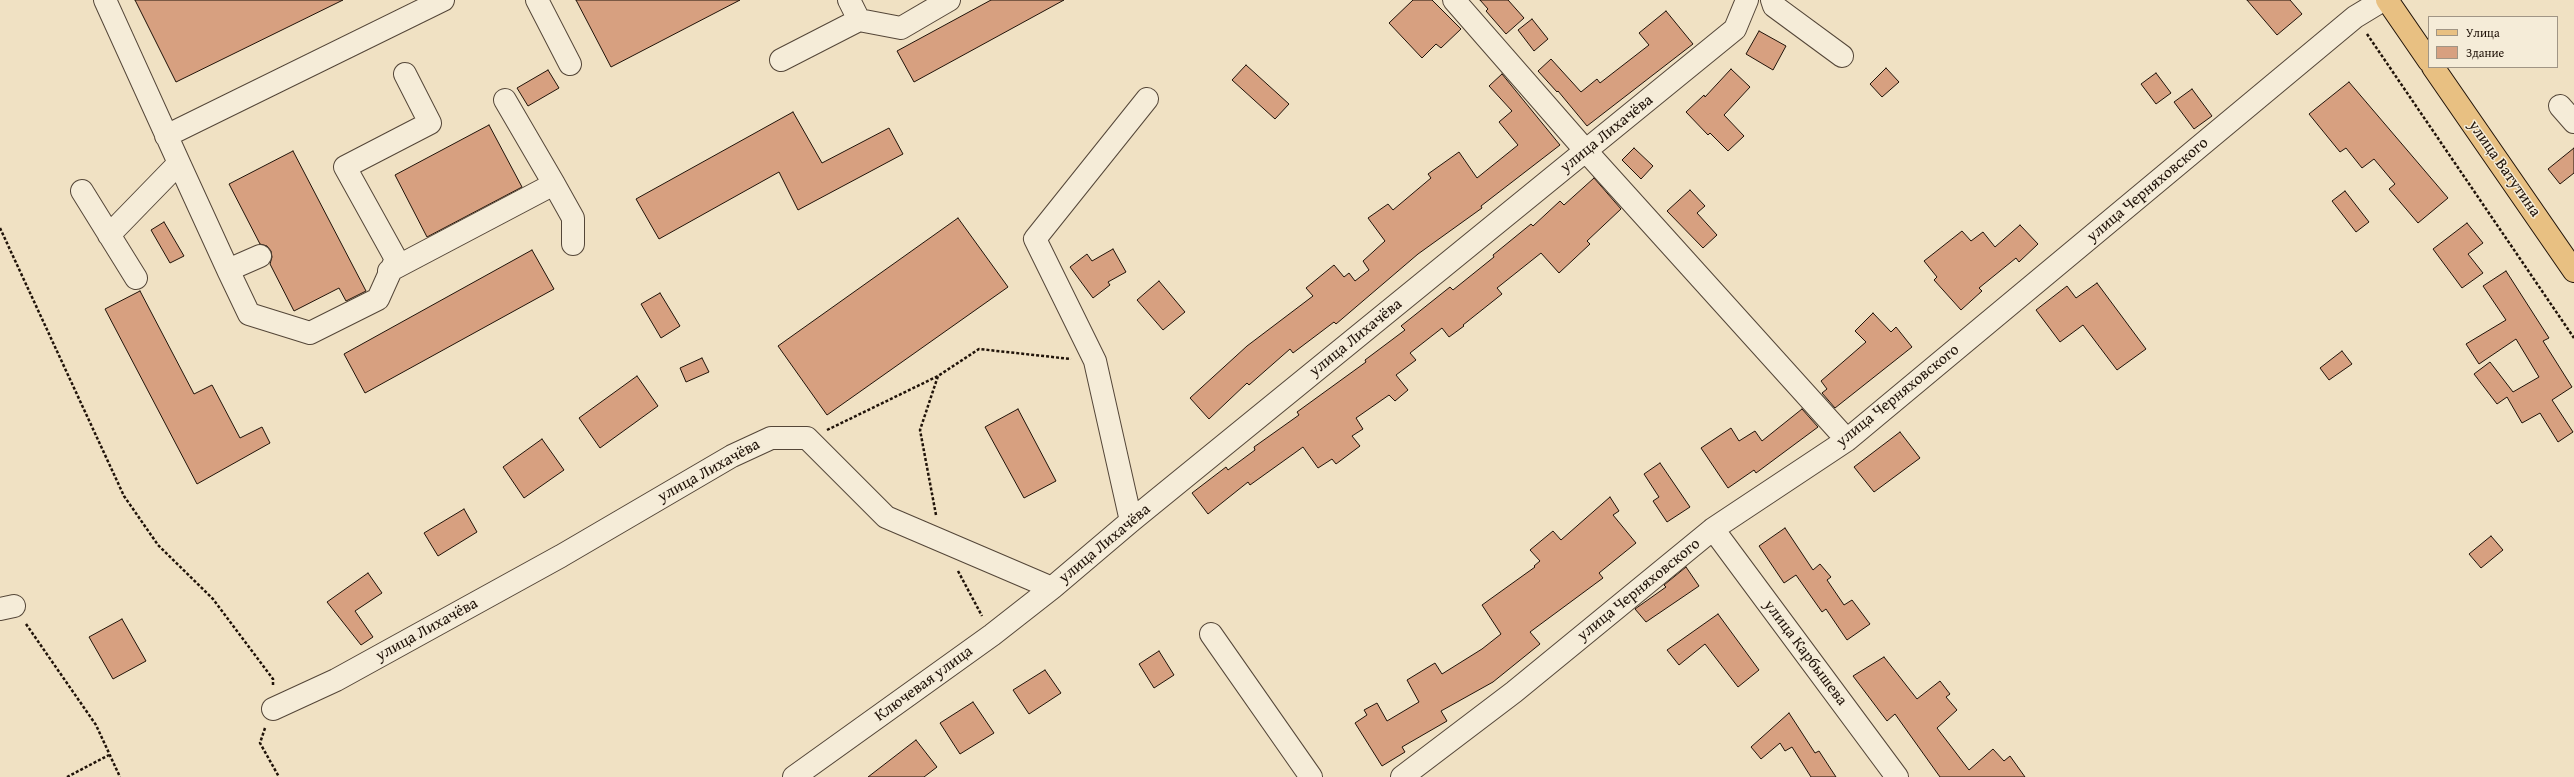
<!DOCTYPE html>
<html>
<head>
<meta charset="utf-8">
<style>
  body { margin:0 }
  #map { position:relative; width:2574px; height:777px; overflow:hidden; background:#f0e1c3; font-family:"Gentium Book Plus",serif }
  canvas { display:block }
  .legend { position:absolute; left:2428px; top:16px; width:130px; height:52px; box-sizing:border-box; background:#f5ecd8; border:1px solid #a09585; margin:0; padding:5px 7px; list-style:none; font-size:12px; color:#201309 }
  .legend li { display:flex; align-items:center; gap:8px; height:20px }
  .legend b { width:20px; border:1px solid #a09585 }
</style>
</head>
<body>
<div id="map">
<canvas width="2574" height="777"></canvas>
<ul class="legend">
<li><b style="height:5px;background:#e8c082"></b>Улица</li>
<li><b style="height:11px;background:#d7a080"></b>Здание</li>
</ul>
</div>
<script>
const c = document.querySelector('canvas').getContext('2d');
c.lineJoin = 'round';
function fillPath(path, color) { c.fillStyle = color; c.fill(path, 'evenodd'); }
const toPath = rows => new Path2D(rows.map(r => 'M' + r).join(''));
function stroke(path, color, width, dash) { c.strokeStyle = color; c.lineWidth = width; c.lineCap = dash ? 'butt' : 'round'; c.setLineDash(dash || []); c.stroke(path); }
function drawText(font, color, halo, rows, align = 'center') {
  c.font = font + ' "Gentium Book Plus",serif'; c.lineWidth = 3; c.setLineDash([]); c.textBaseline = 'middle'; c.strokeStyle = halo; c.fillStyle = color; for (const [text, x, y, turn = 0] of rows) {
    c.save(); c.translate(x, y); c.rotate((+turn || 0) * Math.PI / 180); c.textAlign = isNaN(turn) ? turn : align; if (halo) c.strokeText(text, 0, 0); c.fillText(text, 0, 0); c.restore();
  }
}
const building = toPath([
  [135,0,343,0,176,82,135,0],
  [576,0,740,0,611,67,576,0],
  [991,0,1064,0,914,82,897,51,991,0],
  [1413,0,1432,0,1461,29,1441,48,1436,44,1422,58,1389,23,1413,0],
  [1480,0,1508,0,1524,18,1506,34,1486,11,1488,9,1480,0],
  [2247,0,2290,0,2302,14,2277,35,2247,0],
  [1666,11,1693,44,1587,126,1558,91,1557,92,1538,71,1551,59,1581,92,1597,79,1600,83,1649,45,1639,33,1666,11],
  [1532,19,1548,39,1534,51,1518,30,1532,19],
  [1759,31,1786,46,1773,70,1746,54,1759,31],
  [1246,65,1289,104,1275,119,1232,80,1246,65],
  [1886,68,1899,82,1882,97,1870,84,1886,68],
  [1731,69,1750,87,1724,115,1744,136,1728,151,1710,133,1708,135,1686,112,1704,95,1705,97,1731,69],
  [548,70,559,88,528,106,517,88,548,70],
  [2156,73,2171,93,2156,104,2141,84,2156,73],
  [1502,74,1560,145,1481,206,1482,208,1418,254,1336,324,1334,322,1293,353,1290,349,1249,385,1247,383,1209,419,1190,398,1247,346,1313,296,1306,288,1334,265,1344,277,1349,273,1355,281,1369,270,1363,261,1385,241,1368,218,1388,204,1393,210,1431,178,1428,174,1459,152,1477,178,1518,145,1499,122,1512,111,1489,86,1502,74],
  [2349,82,2448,198,2418,223,2389,189,2395,184,2374,159,2362,168,2346,148,2340,152,2309,114,2349,82],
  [2192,89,2212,116,2194,129,2174,102,2192,89],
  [793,112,822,163,889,128,903,154,798,210,779,172,659,239,636,199,793,112],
  [489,125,522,187,427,237,395,175,489,125],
  [1634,148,1653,166,1641,179,1622,160,1634,148],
  [2574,148,2574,173,2560,184,2548,169,2574,148],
  [293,151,366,291,346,301,339,288,294,311,270,264,272,257,271,251,267,246,260,244,229,184,293,151],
  [1594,178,1621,209,1587,241,1590,244,1559,273,1541,253,1497,288,1502,294,1463,325,1464,326,1449,337,1442,328,1410,353,1416,360,1396,375,1408,390,1395,401,1389,395,1356,418,1363,429,1352,436,1360,446,1336,464,1332,459,1318,468,1303,447,1250,485,1248,482,1208,514,1192,493,1226,467,1228,470,1255,450,1254,447,1299,415,1297,412,1366,362,1365,360,1405,330,1401,326,1450,287,1453,290,1494,257,1493,255,1531,224,1533,226,1560,201,1564,205,1594,178],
  [1690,190,1705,206,1697,213,1717,235,1703,248,1667,211,1690,190],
  [2345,191,2369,222,2356,232,2332,201,2345,191],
  [958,218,1008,287,827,415,778,346,958,218],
  [164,222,184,256,170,263,151,230,164,222],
  [2467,223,2483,243,2468,254,2483,273,2462,288,2433,249,2467,223],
  [2020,225,2038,244,2019,262,2016,258,1979,288,1982,291,1961,310,1934,280,1937,277,1924,261,1962,231,1971,241,1983,232,1995,247,2020,225],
  [1113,249,1126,272,1108,282,1110,285,1093,298,1070,267,1087,254,1092,261,1113,249],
  [532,250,554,289,365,393,344,354,532,250],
  [2506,271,2549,338,2543,341,2572,387,2552,400,2573,432,2558,442,2540,413,2522,423,2507,397,2497,404,2474,374,2490,362,2513,392,2539,377,2516,339,2479,364,2466,344,2506,320,2483,286,2506,271],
  [1159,281,1185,312,1163,330,1137,300,1159,281],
  [2097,283,2146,349,2117,370,2083,325,2060,342,2036,310,2067,286,2076,298,2097,283],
  [140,291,194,394,212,385,240,438,262,427,270,443,197,484,105,309,140,291],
  [660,293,680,326,661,338,641,304,660,293],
  [1873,313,1891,332,1896,327,1912,347,1835,408,1822,393,1827,389,1821,381,1866,342,1855,331,1873,313],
  [2342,351,2352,364,2329,380,2320,368,2342,351],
  [702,358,709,372,686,382,680,368,702,358],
  [637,376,658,406,600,448,579,418,637,376],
  [1018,409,1056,481,1024,498,985,427,1018,409],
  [1802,409,1818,427,1756,473,1754,470,1728,488,1701,448,1731,428,1739,441,1755,431,1762,441,1802,409],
  [1900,432,1920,458,1874,492,1854,467,1900,432],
  [542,439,564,470,524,498,503,467,542,439],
  [1660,463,1690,507,1667,522,1653,501,1659,497,1644,474,1660,463],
  [1610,497,1619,511,1613,515,1636,543,1599,573,1603,578,1530,632,1540,644,1493,682,1441,711,1447,721,1402,747,1405,752,1382,766,1355,723,1367,715,1364,710,1377,703,1387,721,1419,702,1407,680,1435,663,1442,674,1482,649,1501,634,1482,605,1535,567,1534,566,1540,561,1530,550,1553,531,1561,540,1610,497],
  [464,509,477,532,438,556,424,533,464,509],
  [1785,528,1813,570,1820,564,1831,577,1827,580,1844,605,1852,600,1870,624,1847,640,1826,609,1822,612,1796,575,1784,583,1759,546,1785,528],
  [2491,536,2503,550,2481,568,2469,554,2491,536],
  [1686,567,1699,586,1646,622,1635,609,1666,587,1664,585,1686,567],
  [368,573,382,593,355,611,373,637,361,645,327,602,368,573],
  [1718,614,1759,670,1738,687,1705,644,1679,665,1667,650,1718,614],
  [122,619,146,661,113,679,89,637,122,619],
  [1159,651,1174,675,1154,688,1139,664,1159,651],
  [1884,657,1917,699,1940,681,1950,694,1946,697,1957,710,1937,728,1969,770,1993,749,2004,761,2010,756,2025,777,1940,777,1895,714,1887,721,1853,676,1884,657],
  [1045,670,1061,693,1029,714,1013,690,1045,670],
  [973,702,994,733,960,754,940,723,973,702],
  [1789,713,1815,753,1819,751,1836,777,1811,777,1792,747,1785,751,1780,743,1761,759,1751,747,1789,713],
  [916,740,937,767,924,777,868,777,916,740]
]);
const path = toPath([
  [2367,34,2574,338],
  [0,228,124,496,158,545,213,599,273,679,273,687],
  [827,430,938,376,979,349,1071,359],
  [936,515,920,430,938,376],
  [958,571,982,616],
  [26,624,96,725,120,777],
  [265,728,260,743,279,777],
  [67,777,109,755]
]);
const minor = toPath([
  [105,0,179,163,109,235],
  [537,0,570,64],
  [849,0,859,20],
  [1454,0,1586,151,1847,440],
  [1772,0,1774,6,1842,56],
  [781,60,859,20,901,28,949,0],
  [2560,106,2574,122],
  [166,136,443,0],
  [179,163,228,270,260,256],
  [554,184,573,218,573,244],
  [82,191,136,278],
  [228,270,249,314,310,333,378,299,396,259,345,167,430,123,405,74],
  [389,271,554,184,505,100],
  [1131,521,1095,361,1035,239,1147,99],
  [1713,529,1897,777],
  [0,609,14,606],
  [1211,634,1311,777],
  [273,709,336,680,561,556,732,456,771,438,807,438,886,517,1052,588,1131,521,1735,29,1747,0],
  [794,777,992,635,1052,588],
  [1402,777,1514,692,1713,529,1847,440,2355,17,2383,0]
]);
const major = toPath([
  [2387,0,2429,61],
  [2433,67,2574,271]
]);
const streetNames = [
  ["улица Лихачёва",1607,134,-39],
  ["улица Ватутина",2504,169,55],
  ["улица Черняховского",2148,190,-40],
  ["улица Лихачёва",1356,338,-39],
  ["улица Черняховского",1898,396,-39],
  ["улица Лихачёва",709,471,-29],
  ["улица Лихачёва",1105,544,-40],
  ["улица Черняховского",1639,590,-39],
  ["улица Лихачёва",427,630,-29],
  ["улица Карбышева",1805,653,53],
  ["Ключевая улица",924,684,-36]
];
fillPath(building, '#d7a080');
stroke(building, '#201309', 1);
stroke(minor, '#544638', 24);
stroke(major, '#201309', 24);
stroke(path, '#201309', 2.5, [3, 2]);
stroke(minor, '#f5ecd8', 22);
stroke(major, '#e8c082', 22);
drawText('16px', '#201309', '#f5ecd8', streetNames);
</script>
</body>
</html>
